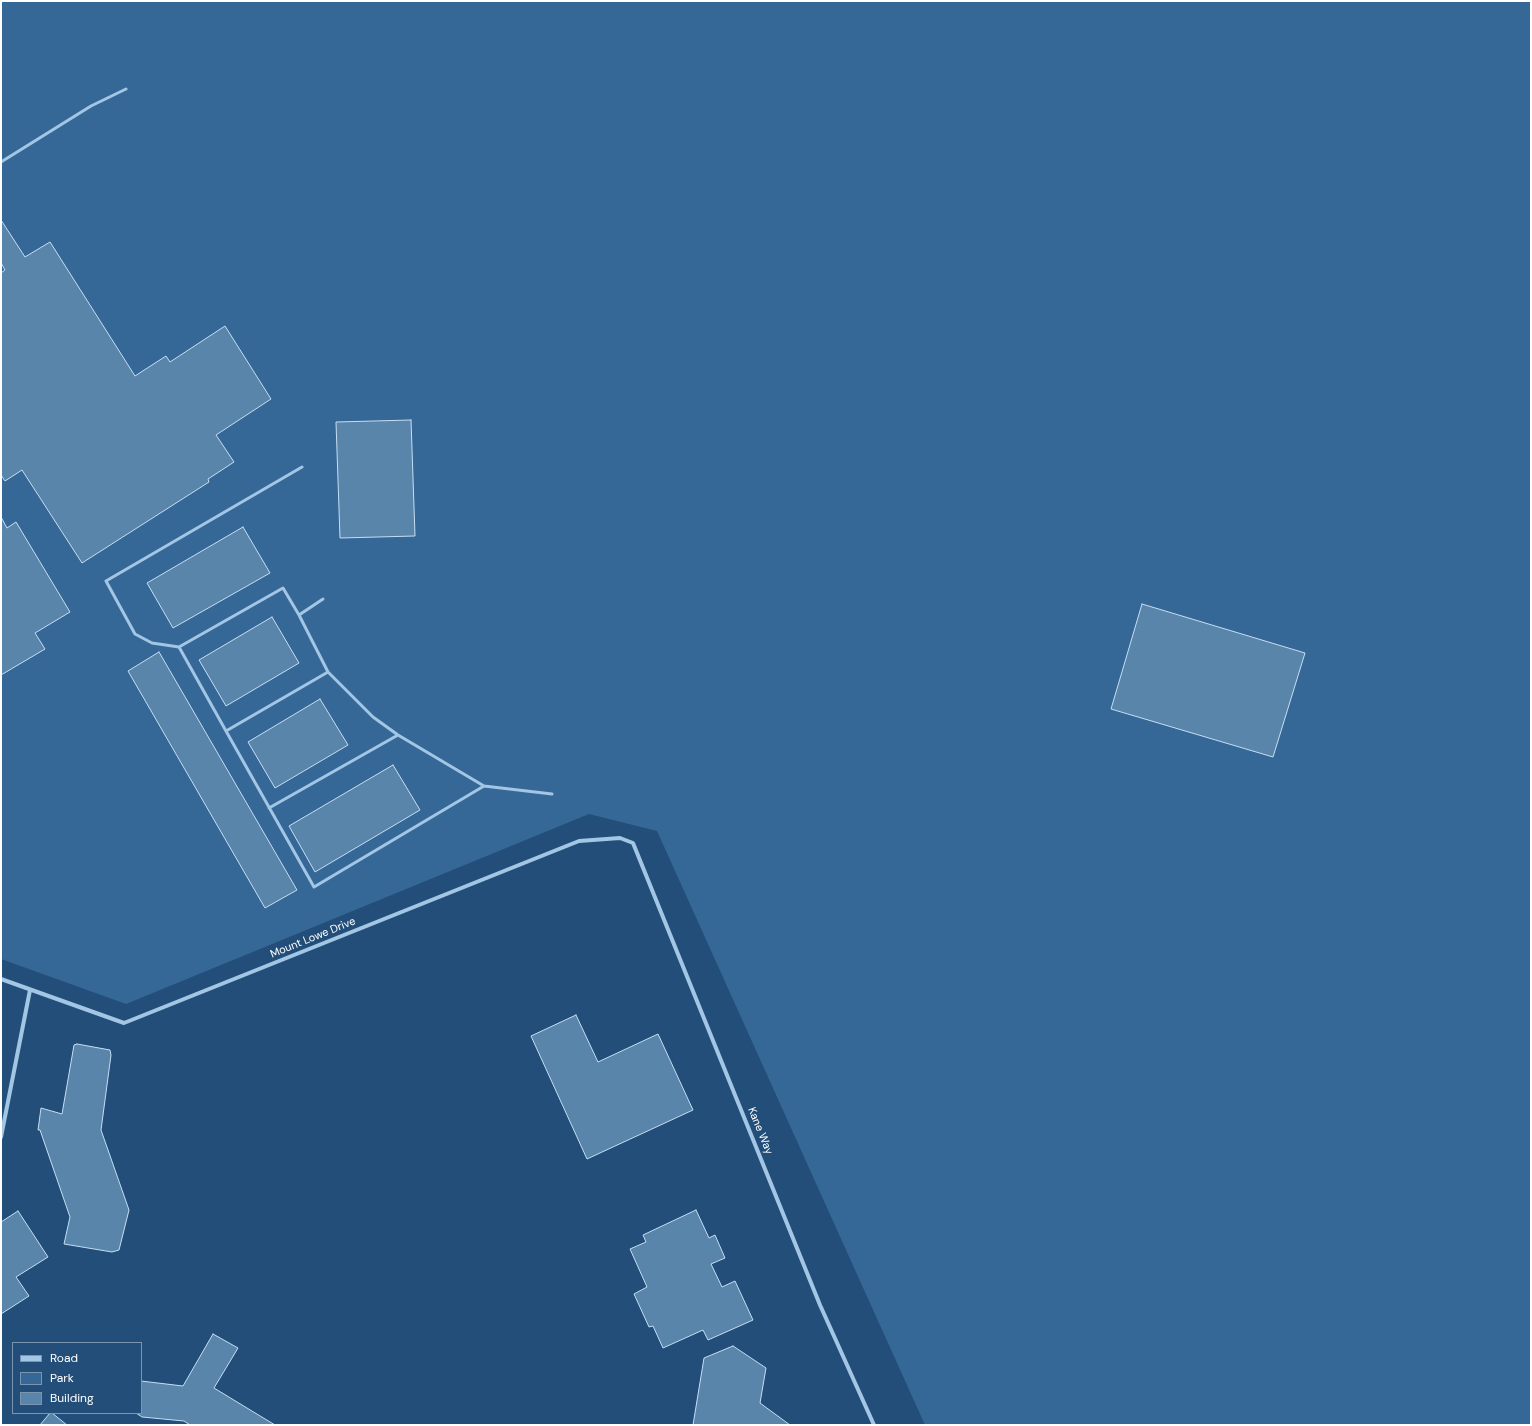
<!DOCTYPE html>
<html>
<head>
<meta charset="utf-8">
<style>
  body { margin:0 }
  #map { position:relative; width:1532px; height:1426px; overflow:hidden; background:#224e79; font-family:"DM Sans",sans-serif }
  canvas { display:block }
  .frame { position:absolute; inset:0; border:2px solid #fff; pointer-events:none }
  .legend { position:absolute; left:12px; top:1342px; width:130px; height:72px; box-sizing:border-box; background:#224e79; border:1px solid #7a95af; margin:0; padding:5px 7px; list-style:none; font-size:12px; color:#fff }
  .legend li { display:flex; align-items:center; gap:8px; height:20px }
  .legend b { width:20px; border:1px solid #7a95af }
</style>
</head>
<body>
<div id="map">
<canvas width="1532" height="1426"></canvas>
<div class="frame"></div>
<ul class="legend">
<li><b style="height:5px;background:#a3c6e5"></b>Road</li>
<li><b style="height:11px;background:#356897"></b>Park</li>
<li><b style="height:11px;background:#5a85ab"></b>Building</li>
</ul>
</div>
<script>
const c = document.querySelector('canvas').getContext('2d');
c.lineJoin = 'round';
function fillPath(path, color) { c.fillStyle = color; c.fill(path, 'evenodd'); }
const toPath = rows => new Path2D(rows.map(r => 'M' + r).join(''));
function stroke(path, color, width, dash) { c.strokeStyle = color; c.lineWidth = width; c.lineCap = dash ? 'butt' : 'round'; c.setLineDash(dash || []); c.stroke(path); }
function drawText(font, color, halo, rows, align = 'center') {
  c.font = font + ' "DM Sans",sans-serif'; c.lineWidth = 3; c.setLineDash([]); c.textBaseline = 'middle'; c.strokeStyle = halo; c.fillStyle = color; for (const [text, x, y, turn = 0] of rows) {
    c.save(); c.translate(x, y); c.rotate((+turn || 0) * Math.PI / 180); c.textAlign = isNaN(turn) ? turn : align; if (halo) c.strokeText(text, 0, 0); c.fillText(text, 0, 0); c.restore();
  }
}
const green = toPath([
  [1,1,1531,1,1531,1425,925,1425,657,831,589,814,126,1004,1,959]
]);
const building = toPath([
  [1,220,25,257,50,242,135,376,166,356,170,362,225,326,271,399,216,435,234,462,208,479,209,482,82,563,22,470,5,481,1,475,1,273,5,270,1,263,1,220],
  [411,420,415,536,340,538,336,422,411,420],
  [1,517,7,528,16,522,70,612,35,633,45,649,1,675,1,517],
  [243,527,270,573,173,628,147,583,243,527],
  [1142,604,1305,653,1273,757,1111,709,1142,604],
  [272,617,299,663,226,706,199,660,272,617],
  [159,652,297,890,265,908,128,671,159,652],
  [320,699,348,745,275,788,248,742,320,699],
  [393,765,420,810,315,872,289,826,393,765],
  [576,1015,598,1062,658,1034,693,1110,587,1159,531,1036,576,1015],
  [77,1044,110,1050,111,1055,101,1130,129,1210,119,1250,112,1252,64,1244,70,1217,40,1130,38,1130,41,1108,62,1114,74,1045,77,1044],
  [696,1210,709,1238,715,1235,725,1258,711,1264,722,1287,735,1281,753,1320,708,1340,703,1330,663,1348,653,1326,649,1327,634,1294,647,1287,630,1249,646,1242,643,1235,696,1210],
  [18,1211,48,1257,16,1277,29,1296,1,1314,1,1222,18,1211],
  [213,1334,238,1348,214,1388,275,1425,190,1425,184,1421,142,1417,136,1413,141,1413,141,1381,183,1386,213,1334],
  [733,1346,766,1368,760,1403,790,1425,693,1425,704,1358,733,1346],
  [50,1413,52,1413,67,1425,40,1425,50,1413]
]);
const service = toPath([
  [1,162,91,106,126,89],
  [302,467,106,581,135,634,152,643,179,647,283,588,299,615,323,599],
  [299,615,328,672],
  [179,647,226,731,314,887,484,786,398,735,373,717,328,672,226,731],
  [484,786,552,794],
  [269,808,398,735]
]);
const minor = toPath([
  [1,979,124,1023,579,841,620,838,633,843,820,1305,874,1425],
  [1,1137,30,990]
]);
const streetNames = [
  ["Mount Lowe Drive",313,938,-22],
  ["Kane Way",760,1131,68]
];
fillPath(green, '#356897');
fillPath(building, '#5a85ab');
stroke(building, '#c6def4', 1);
stroke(service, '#a3c6e5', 3);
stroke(minor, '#a3c6e5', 4);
drawText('11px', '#fff', '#224e79', streetNames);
</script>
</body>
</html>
